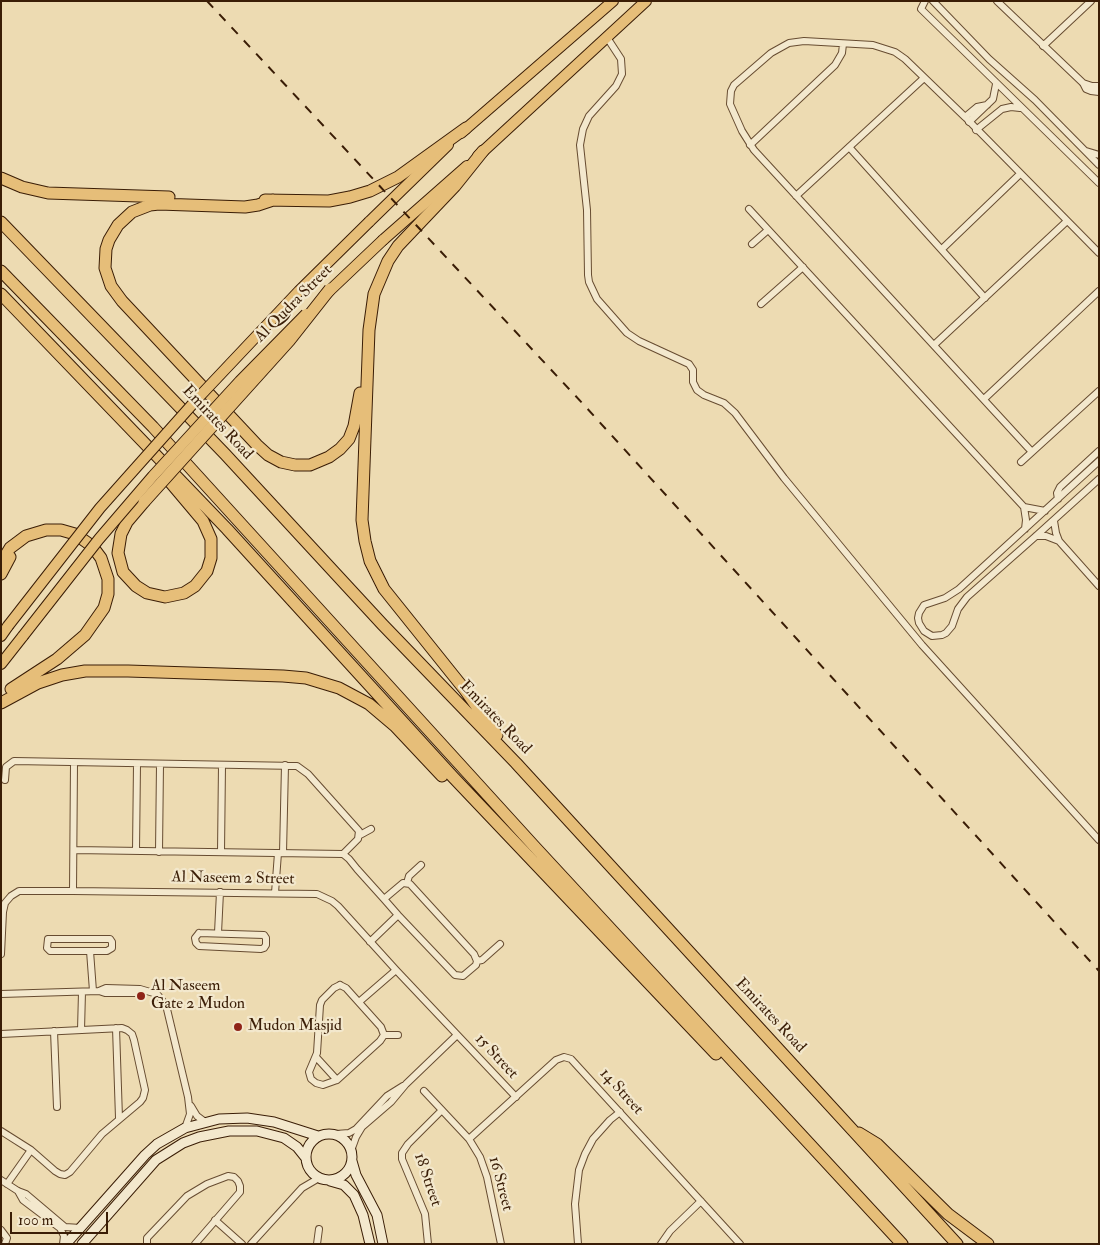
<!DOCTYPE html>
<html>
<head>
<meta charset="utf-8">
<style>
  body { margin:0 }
  #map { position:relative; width:1100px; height:1245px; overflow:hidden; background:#eddbb2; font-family:"IM FELL Double Pica",serif }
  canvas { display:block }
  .frame { position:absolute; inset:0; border:2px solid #3a1d06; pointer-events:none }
  .scale { position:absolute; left:10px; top:1212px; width:98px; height:22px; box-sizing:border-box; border:2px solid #3a1d06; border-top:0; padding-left:6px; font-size:15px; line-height:18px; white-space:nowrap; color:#3a1d06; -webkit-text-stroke:4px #f3e8cd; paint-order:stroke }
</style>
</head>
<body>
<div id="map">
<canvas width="1100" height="1245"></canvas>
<div class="frame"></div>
<div class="scale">100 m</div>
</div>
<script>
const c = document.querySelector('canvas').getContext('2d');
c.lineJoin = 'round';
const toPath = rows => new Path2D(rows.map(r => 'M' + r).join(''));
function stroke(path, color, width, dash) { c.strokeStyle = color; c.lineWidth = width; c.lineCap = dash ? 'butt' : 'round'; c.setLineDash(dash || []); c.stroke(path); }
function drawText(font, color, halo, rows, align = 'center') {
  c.font = font + ' "IM FELL Double Pica",serif'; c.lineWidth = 4.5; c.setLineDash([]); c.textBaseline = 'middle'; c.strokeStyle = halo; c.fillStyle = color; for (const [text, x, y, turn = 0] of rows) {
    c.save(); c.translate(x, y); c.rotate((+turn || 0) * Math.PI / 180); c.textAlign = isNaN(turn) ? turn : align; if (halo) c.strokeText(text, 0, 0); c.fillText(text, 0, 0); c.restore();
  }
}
const street = toPath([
  [925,1,921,9,1099,183],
  [933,1,989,59,1035,100,1099,165],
  [997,1,1083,83,1086,89,1091,91,1099,92],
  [606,36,621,59,622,74,616,86,589,116,583,129,580,145,587,210,588,275,589,282,597,299,627,333,639,341,689,364,693,370,693,382,697,390,704,395,724,403,735,413,784,478,922,645,1099,840],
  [1043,46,1091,1],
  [1083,83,1092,86,1099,86],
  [965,117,977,107,987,105],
  [969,122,993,99,996,84],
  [976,130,1002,109,1011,107,1020,108],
  [750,145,835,65,842,53,843,44],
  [849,147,985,298],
  [1086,151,1099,155],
  [796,196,924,78],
  [749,209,1024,507,1026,520,1025,529],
  [752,244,768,230],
  [942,249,1020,174],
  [761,304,803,267],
  [934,345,1067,221],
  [984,399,1099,291],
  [1032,452,754,150,742,131,730,104,731,91,734,85,771,53,789,43,804,41,873,45,895,52,905,59,965,117,1099,253],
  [1099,461,959,589,945,598,924,605,919,613,918,618,919,623,924,631,932,636,942,635,946,633,952,626,958,609,967,597,1036,536,1099,479],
  [1021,462,1099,391],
  [1058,499,1057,493,1060,487,1099,451],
  [1024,507,1045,511],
  [1054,521,1056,533,1059,541,1099,586],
  [1036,536,1046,536,1059,541],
  [5,780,6,767,14,761,297,766,308,774,359,831,358,839,343,854],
  [360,835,371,829],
  [74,850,343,854,349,859,357,869,384,899,398,915,455,975,463,976,476,965,477,961,474,954,410,884,403,883,384,899],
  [136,851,137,764],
  [159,852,160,764],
  [221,852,222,765],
  [283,853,285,765],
  [407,883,409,876,421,865],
  [73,891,74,763],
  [275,893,278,853],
  [199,933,264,935,266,938,266,945,264,948,261,949,199,946,196,943,195,938,199,933],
  [218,933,220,892],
  [48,939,110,939,112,942,112,948,107,951,50,951,47,948,48,939],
  [370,942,398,915],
  [90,951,93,991],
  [1,954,3,912,5,903,11,896,19,891,73,891,317,894,332,901,338,906,396,970,516,1097],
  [477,961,482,960,500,944],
  [340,985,346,988,381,1027,384,1035,380,1041,337,1080,323,1085,316,1083,311,1079,309,1072,317,1053,320,1005,322,1000,334,988,340,985],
  [99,991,106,988,140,989,157,994,166,1005,188,1097,190,1114,185,1128],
  [1,994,99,991,105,993,137,993,144,991],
  [359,1002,396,970],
  [116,1028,119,1118],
  [81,1030,82,992],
  [54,1031,57,1107],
  [1,1034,122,1028,127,1030,132,1034,134,1040,145,1090,143,1098,140,1102,102,1134,70,1172,65,1175,60,1174,55,1171,31,1150,1,1131],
  [384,1035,398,1035],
  [316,1057,337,1080],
  [424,1091,469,1139,480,1157,487,1177,501,1244],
  [191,1106,197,1116,205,1122],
  [336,1134,349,1133,356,1129,387,1096,403,1086],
  [469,1139,556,1060,564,1057,571,1059,740,1244],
  [351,1151,356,1137,362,1127,391,1102,406,1084,457,1035],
  [1,1180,18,1191,26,1194,65,1227,81,1228],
  [7,1184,31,1150],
  [18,1191,23,1200,60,1228,64,1236,63,1244],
  [215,1220,242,1244],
  [1,1230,7,1238,5,1244],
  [147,1244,147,1238,187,1196,207,1184,228,1176,234,1177,238,1181,240,1186,240,1192,195,1244],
  [251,1244,302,1188,319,1178],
  [317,1244,319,1229],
  [428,1244,425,1214,402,1159,402,1153,408,1144,442,1110],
  [578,1244,575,1204,579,1170,585,1154,593,1139,610,1120,620,1112],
  [661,1244,670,1231,701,1201]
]);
const secondary = toPath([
  '306 1157a23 23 0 1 1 46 0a23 23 0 1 1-46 0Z',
  [352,1161,356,1175,377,1215,383,1244],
  [330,1181,344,1185,354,1195,363,1215,370,1244],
  [66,1244,145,1155,157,1144,185,1128,219,1119,247,1118,274,1122,318,1136],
  [82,1244,156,1160,183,1143,199,1137,229,1131,257,1131,284,1138,297,1147,305,1157]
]);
const primary = toPath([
  [461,133,613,1],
  [478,156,646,1],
  [369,222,448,145],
  [383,240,467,166],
  [1,636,8,626],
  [1,664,23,636]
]);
const highway = toPath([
  [483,151,455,186,398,246,388,261,374,294,369,330,362,520,365,541,370,561,384,589,465,690,497,735],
  [1,178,22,187,48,193,169,197],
  [265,200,329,201,350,197,370,191,398,177,466,128],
  [273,200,258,205,245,207,159,204,150,205,132,212,118,225,109,240,106,249,105,268,111,286,122,301,257,445,268,455,281,462,295,465,310,465,329,457,340,449,349,439,354,426,360,393],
  [1,222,225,454,383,625,516,763,957,1244],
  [1,271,153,427,534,846,902,1244],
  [1,294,227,529,453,777,716,1054],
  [144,502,127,522,121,534,118,553,123,572,136,586,147,593,165,597,184,593,195,586,207,571,211,558,211,539,203,521,160,470],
  [1,563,10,548,26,536,46,530,61,530,75,534,92,546,101,558,108,579,108,594,104,608,85,635,57,659,11,689],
  [1,574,10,557],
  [1,703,38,683,62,675,85,671,128,671,283,676,306,678,339,688,369,704,395,726,442,776],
  [859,1133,877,1144,948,1214,988,1244]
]);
const rail = toPath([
  [207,1,584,405,1099,971]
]);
const primaryBridge = toPath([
  [325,295,383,240],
  [8,626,100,508,198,398,299,291,369,222],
  [23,636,99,539,153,476,240,381,306,314]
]);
const highwayBridge = toPath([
  [144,502,289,341,330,289]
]);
const markers = [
  [141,996,5,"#8f2418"],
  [238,1027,5,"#8f2418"]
];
const streetNames = [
  ["Al Qudra Street",294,304,-45],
  ["Emirates Road",217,423,47],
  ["Emirates Road",495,718,46],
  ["Al Naseem 2 Street",233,879,1],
  ["Emirates Road",770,1016,47],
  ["15 Street",496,1057,47],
  ["14 Street",621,1092,48],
  ["18 Street",427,1180,71],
  ["16 Street",500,1184,75]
];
const poiNames = [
  ["Al Naseem",151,987],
  ["Gate 2 Mudon",151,1005],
  ["Mudon Masjid",248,1027]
];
stroke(street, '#674c31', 8);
stroke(secondary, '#3a1d06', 11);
stroke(primary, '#3a1d06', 12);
stroke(highway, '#3a1d06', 13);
stroke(street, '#f3e8cd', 6);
stroke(secondary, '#f3e8cd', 9);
stroke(primary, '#e6be79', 10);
stroke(highway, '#e6be79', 11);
stroke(rail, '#3a1d06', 2, [9, 9]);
stroke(primaryBridge, '#3a1d06', 12, []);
stroke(highwayBridge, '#3a1d06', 13, []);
stroke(primaryBridge, '#e6be79', 10);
stroke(highwayBridge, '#e6be79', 11);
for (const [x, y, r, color] of markers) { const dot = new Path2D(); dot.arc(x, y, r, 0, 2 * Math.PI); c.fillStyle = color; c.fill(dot); stroke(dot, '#f3e8cd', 2); }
drawText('16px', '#3a1d06', '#f3e8cd', streetNames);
drawText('16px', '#3a1d06', '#f3e8cd', poiNames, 'left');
</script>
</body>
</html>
